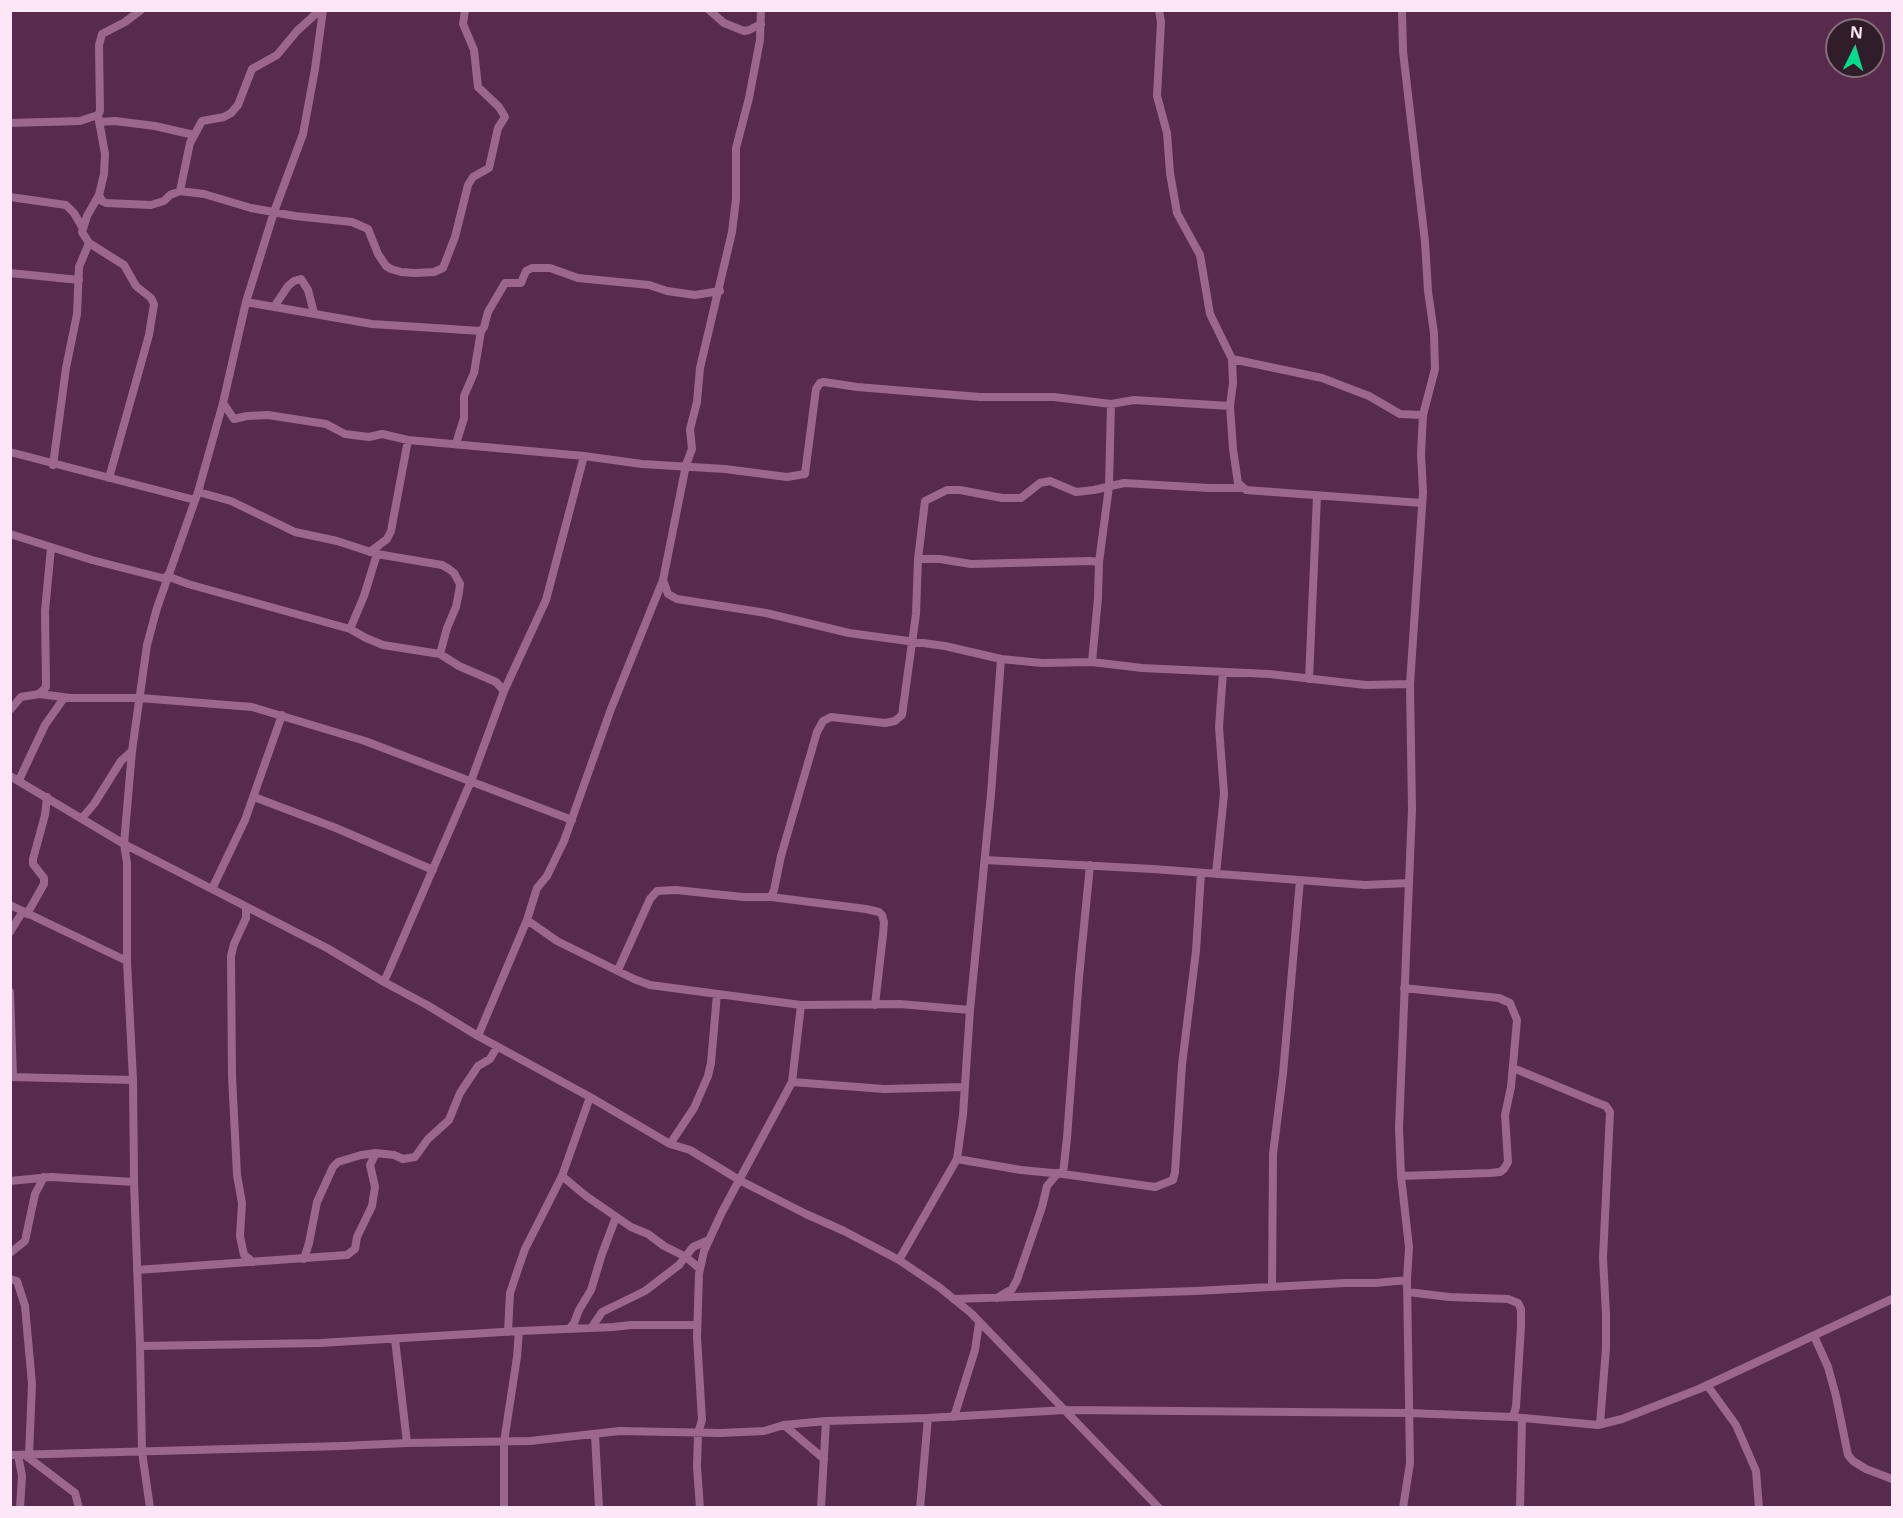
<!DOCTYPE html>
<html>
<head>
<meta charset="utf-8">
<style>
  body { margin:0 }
  #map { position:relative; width:1903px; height:1518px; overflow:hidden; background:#582a4b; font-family:"Noto Sans",sans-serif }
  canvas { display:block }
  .frame { position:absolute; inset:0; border:12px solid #fde6f5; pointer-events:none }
  .north { position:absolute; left:1825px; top:18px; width:60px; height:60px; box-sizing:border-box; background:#311c2a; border:2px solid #836d7b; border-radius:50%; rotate:5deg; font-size:16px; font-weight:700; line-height:24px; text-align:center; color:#fde6f5 }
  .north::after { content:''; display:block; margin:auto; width:21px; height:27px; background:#09d98b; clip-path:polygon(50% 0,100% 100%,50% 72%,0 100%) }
</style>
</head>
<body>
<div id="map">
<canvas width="1903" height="1518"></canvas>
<div class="frame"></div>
<div class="north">N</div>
</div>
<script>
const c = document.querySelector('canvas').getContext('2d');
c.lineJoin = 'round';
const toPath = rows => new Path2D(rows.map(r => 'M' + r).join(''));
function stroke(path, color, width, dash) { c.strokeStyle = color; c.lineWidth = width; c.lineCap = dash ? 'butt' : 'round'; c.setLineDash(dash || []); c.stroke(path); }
const minor = toPath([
  [709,10,724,23,744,31,749,30,761,24],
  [1159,10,1161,22,1157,96,1167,133,1170,173,1177,213,1200,255,1210,314,1232,359,1233,383,1230,406,1233,449,1238,483,1246,490,1422,503],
  [1402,10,1403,51,1425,242,1428,291,1434,333,1435,369,1423,415,1421,454,1423,492,1410,684,1412,809,1399,1128,1401,1176,1409,1247,1407,1280,1410,1463,1403,1508],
  [98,115,105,154,104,174,99,195,87,216,82,232,89,243,124,265,136,286,151,298,154,304,149,335,109,478],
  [99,122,115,121,155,126,194,135],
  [10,123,80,121,98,115,100,111,99,45,102,34,125,22,141,10],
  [180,191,190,143,202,121,224,117,231,113,238,105,252,69,277,55,297,31,320,10],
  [99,195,102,201,106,203,151,205,164,201,170,195,180,191,204,194,251,208,295,216,352,222,368,229,378,254,386,266,391,269,401,272,415,273,434,272,443,268,455,237,468,185,473,177,489,168,498,128,505,117,499,107,478,87,474,50,463,24,465,10],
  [10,197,66,205,74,213,82,227],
  [10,273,79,280],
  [246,302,372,324,481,331,484,327,488,312,505,283,521,283,526,271,532,268,550,268,578,278,649,285,667,291,695,295,720,291],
  [274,307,288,286,294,281,301,279,308,290,314,313],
  [1232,359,1322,378,1369,396,1400,414,1423,415],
  [223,403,234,419,247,416,268,415,326,424,345,434,369,437,382,434,408,440,584,456,642,464,725,469,787,477,805,474,816,389,820,383,824,382,857,387,980,397,1054,397,1111,404,1134,400,1230,406],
  [456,444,464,418,464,396,474,373,481,331],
  [10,452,195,500],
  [53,465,66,368,77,314,79,267,89,243],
  [198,492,231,501,295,532,337,541,377,554,442,565,449,569,454,573,460,584,459,592,456,607,447,628,440,654],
  [10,534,92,560,166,579],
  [370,552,387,539,391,531,408,440],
  [918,559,940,559,971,564,1090,561,1099,562],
  [167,576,188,584,350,629,366,638,383,645,440,654,459,666,496,682,504,691],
  [663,580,668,594,677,599,766,613,849,633,945,646,1001,659,1042,663,1092,662,1142,668,1269,674,1366,685,1410,684],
  [350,629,364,596,377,554],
  [1092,662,1098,598,1099,562,1109,487,1111,404],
  [1309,679,1317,496],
  [39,694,71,698,140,698,252,707,365,741,572,820],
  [10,710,21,697,39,694,46,687,45,611,51,548],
  [10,776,124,844,327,948,384,982,427,1005,478,1036,590,1097,670,1144,690,1150,741,1181,806,1214,844,1231,899,1260,939,1287,971,1313,1159,1508],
  [19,780,45,725,64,698],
  [254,797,336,828,433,870],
  [82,818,94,804,121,761,132,751],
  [985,860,1153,869,1365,885,1409,883],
  [1216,874,1224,794,1219,727,1223,672],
  [212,889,245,820,282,715],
  [771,897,866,909,879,912,882,915,884,922,883,935,875,1005],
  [10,905,127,961],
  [246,908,246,918,234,944,231,956,232,1076,237,1175,242,1203,240,1236,244,1255,253,1262],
  [27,914,44,884,44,878,33,864,33,859,45,815,47,797],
  [527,920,557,941,634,979,650,985,801,1005,900,1004,970,1010],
  [10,932,23,911],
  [618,970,650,899,657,891,676,890,743,897,771,897,774,890,781,856,817,732,823,721,831,717,885,723,895,721,902,715,916,614,918,559,925,501,947,490,960,490,1002,498,1021,498,1040,483,1050,481,1076,492,1094,490,1124,483,1209,488,1241,488],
  [384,982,471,781,504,691,546,600,584,456],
  [10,992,13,1077],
  [478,1036,527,920,537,888,547,876,564,841,611,709,663,580,686,465,692,449,690,429,697,402,700,368,732,232,736,199,736,148,749,98,760,40,761,10],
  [1513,1068,1598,1103,1606,1106,1610,1112,1603,1258,1606,1314,1606,1348,1600,1424],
  [10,1077,133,1080],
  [792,1082,884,1089,965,1087],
  [670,1144,694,1108,708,1076,711,1063,717,994],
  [957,1159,1021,1170,1063,1174,1155,1187,1173,1180,1175,1172,1182,1065,1196,951,1201,873],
  [1063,1174,1067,1138,1079,977,1090,865],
  [562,1176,586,1196,631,1227,648,1234,664,1246,686,1257,700,1269],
  [1401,1176,1490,1173,1500,1172,1504,1169,1508,1162,1505,1115,1511,1087,1517,1020,1510,1003,1499,998,1404,988],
  [10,1181,51,1177,134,1182],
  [10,1253,25,1241,35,1194,44,1177],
  [304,1259,309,1243,317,1202,333,1167,338,1162,361,1155,376,1153,394,1155,403,1159,415,1157,428,1139,449,1120,460,1093,478,1066,490,1059,497,1047],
  [899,1260,957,1159,963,1115,970,1010,991,794,1001,659],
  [137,1270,347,1255,355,1249,357,1237,372,1206,375,1187,370,1165,376,1153],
  [10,1279,17,1281,25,1306,32,1384,29,1455],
  [1272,1287,1273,1154,1283,1074,1300,880],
  [1408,1292,1449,1297,1508,1299,1518,1303,1521,1309,1521,1326,1516,1407,1513,1417],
  [997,1298,1012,1289,1017,1280,1042,1207,1047,1186,1058,1173],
  [954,1299,1195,1291,1345,1283,1376,1283,1407,1280],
  [592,1327,602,1312,645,1291,679,1265,693,1247,709,1240],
  [569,1329,574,1323,579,1310,591,1290,602,1254,616,1217],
  [508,1332,510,1293,518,1269,525,1249,562,1176,590,1097],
  [1814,1336,1828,1367,1836,1396,1848,1455,1853,1461,1866,1469,1892,1479],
  [395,1339,407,1443],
  [140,1346,320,1343,519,1331,613,1327,631,1325,697,1325],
  [1707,1385,1736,1425,1756,1471,1759,1508],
  [954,1417,975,1350,979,1323],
  [784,1425,824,1459],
  [595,1435,599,1508],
  [10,1455,342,1446,407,1443,530,1441,620,1431,720,1433,764,1431,784,1425,826,1421,928,1418,1065,1410,1409,1413,1513,1417,1598,1425,1622,1419,1699,1389,1892,1299],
  [18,1455,22,1476,20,1508],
  [25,1455,75,1493,79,1508],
  [150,1508,142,1452,140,1346,134,1182,133,1080,127,961,127,863,124,844,132,751,147,645,157,608,198,492,223,403,246,302,274,212,303,134,315,69,323,10],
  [504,1508,504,1442,517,1357,519,1331],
  [700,1508,697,1467,698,1433,702,1420,697,1337,699,1274,704,1251,722,1212,792,1082,801,1005],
  [821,1508,826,1421],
  [920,1508,928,1418],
  [1520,1508,1522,1418]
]);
stroke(minor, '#9b688c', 8);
</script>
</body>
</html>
